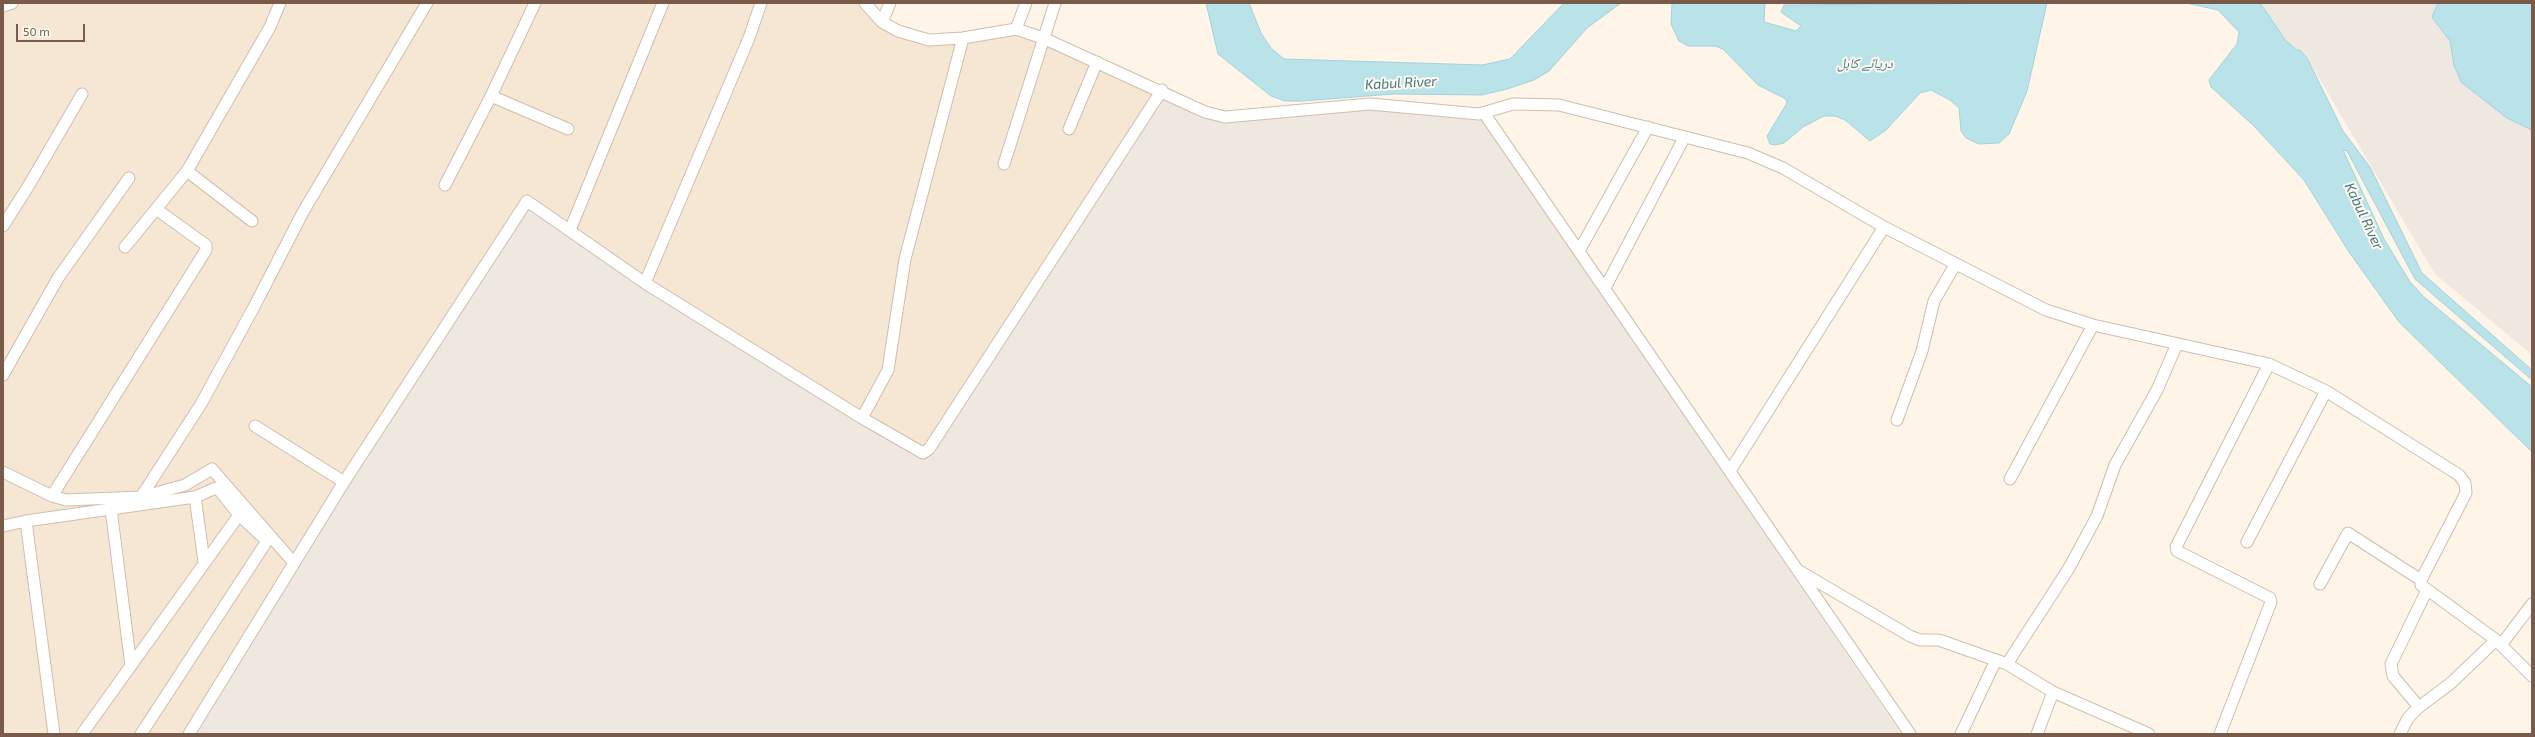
<!DOCTYPE html>
<html>
<head>
<meta charset="utf-8">
<style>
  body { margin:0 }
  #map { position:relative; width:2535px; height:737px; overflow:hidden; background:#fef5e8; font-family:"Exo 2",sans-serif }
  canvas { display:block }
  .frame { position:absolute; inset:0; border:4px solid #7a5b49; pointer-events:none }
  .scale { position:absolute; left:16px; top:24px; width:69px; height:18px; box-sizing:border-box; border:2px solid #7a5b49; border-top:0; padding-left:5px; font-size:12px; line-height:14px; white-space:nowrap; color:#7a5b49; -webkit-text-stroke:3px #fff9ef; paint-order:stroke }
</style>
</head>
<body>
<div id="map">
<canvas width="2535" height="737"></canvas>
<div class="frame"></div>
<div class="scale">50 m</div>
</div>
<script>
const c = document.querySelector('canvas').getContext('2d');
c.lineJoin = 'round';
function fillPath(path, color) { c.fillStyle = color; c.fill(path, 'evenodd'); }
const toPath = rows => new Path2D(rows.map(r => 'M' + r).join(''));
function stroke(path, color, width, dash) { c.strokeStyle = color; c.lineWidth = width; c.lineCap = dash ? 'butt' : 'round'; c.setLineDash(dash || []); c.stroke(path); }
function drawText(font, color, halo, rows, align = 'center') {
  c.font = font + ' "Exo 2","Noto Naskh Arabic",sans-serif'; c.lineWidth = 4; c.setLineDash([]); c.textBaseline = 'middle'; c.strokeStyle = halo; c.fillStyle = color; for (const [text, x, y, turn = 0] of rows) {
    c.save(); c.translate(x, y); c.rotate((+turn || 0) * Math.PI / 180); c.textAlign = isNaN(turn) ? turn : align; if (halo) c.strokeText(text, 0, 0); c.fillText(text, 0, 0); c.restore();
  }
}
const residential = toPath([
  [12,3,865,3,913,37,1016,29,1162,90,927,452,645,283,532,202,189,734,3,734,3,6]
]);
const industrial = toPath([
  [2260,3,2532,3,2532,355,2435,274,2307,58,2300,50,2297,50,2286,41],
  [1162,90,1225,117,1370,104,1479,114,1901,734,188,734,523,207,923,453]
]);
const water = toPath([
  [1206,3,1249,3,1261,33,1271,48,1284,59,1482,65,1510,59,1564,3,1621,3,1587,28,1549,71,1534,80,1507,89,1482,95,1393,94,1302,101,1285,101,1271,96,1218,54,1206,3],
  [1672,3,1765,3,1764,22,1796,31,1801,26,1781,12,1784,5,2047,3,2027,91,2009,134,1999,143,1979,144,1966,138,1961,131,1959,108,1950,100,1931,90,1920,93,1886,130,1870,141,1845,120,1835,116,1824,116,1803,127,1784,143,1775,145,1770,144,1767,136,1787,103,1786,99,1758,85,1723,49,1715,46,1688,46,1679,41,1671,24,1672,3],
  [2186,3,2260,3,2286,41,2297,50,2300,50,2307,58,2343,131,2370,167,2422,273,2532,370,2532,380,2415,279,2347,151,2343,150,2384,239,2410,282,2424,297,2532,387,2532,452,2399,322,2349,252,2304,180,2254,126,2211,87,2209,80,2237,44,2239,32,2218,10,2186,3],
  [2438,3,2532,3,2532,130,2507,118,2461,82,2454,65,2450,41,2432,17,2438,3]
]);
const street = toPath([
  [865,3,882,22,898,31,929,40,963,38,1016,29,1043,38,1205,112,1225,117,1370,104,1479,114,1513,104,1559,105,1748,153,1783,168,1884,227,2046,310,2093,325,2269,364,2326,391,2459,475,2465,483,2466,493,2421,580,2421,585,2496,640,2532,676],
  [3,6,12,3],
  [882,22,890,3],
  [1016,29,1026,3],
  [491,96,568,129],
  [1484,113,1910,734],
  [1069,129,1097,62],
  [1004,164,1055,3],
  [187,171,252,221],
  [445,185,491,96,535,3],
  [3,226,29,185,82,94],
  [570,230,663,3],
  [125,247,187,171,270,27,280,3],
  [1579,251,1648,127],
  [645,283,749,38,761,3],
  [1605,288,1684,138],
  [3,375,58,278,129,178],
  [862,418,888,370,905,259,963,38],
  [1897,420,1922,351,1934,301,1955,265],
  [255,426,344,482],
  [1730,471,1884,227],
  [3,472,52,496,66,500,141,497,185,485,212,469,294,563],
  [2010,479,2093,325],
  [52,496,206,250,206,245,156,209],
  [141,497,201,404,254,307,303,212,427,3],
  [195,497,204,561],
  [111,509,131,666],
  [26,521,54,734],
  [3,526,26,521,195,497,216,488,220,491,239,515,267,541,141,734],
  [2247,542,2326,391],
  [1801,572,1910,636,1920,640,1939,640,2007,664,2053,692,2149,734],
  [2320,584,2348,533,2421,580],
  [2501,645,2532,604],
  [2007,664,2069,568,2097,516,2115,465,2157,390,2177,344],
  [2419,707,2393,676,2391,664,2427,590],
  [82,734,239,515],
  [189,734,344,482,527,201,645,283,862,418,923,453,929,449,1162,90],
  [1961,734,1996,660],
  [2037,734,2053,692],
  [2220,734,2271,602,2270,598,2177,551,2176,547,2269,364],
  [2400,734,2408,718,2419,707,2451,683,2496,640]
]);
const waterNames = [
  ["دریائے کابل",1865,63],
  ["Kabul River",1401,83,-3],
  ["Kabul River",2364,216,65]
];
fillPath(residential, '#f6e7d5');
fillPath(industrial, '#eee8e1');
fillPath(water, '#bae2e9');
stroke(water, '#a0d2dc', 1);
stroke(street, '#d1bdac', 13);
stroke(street, '#fff', 11);
drawText('italic 14px', '#3f7b87', '#fff9ef', waterNames);
</script>
</body>
</html>
